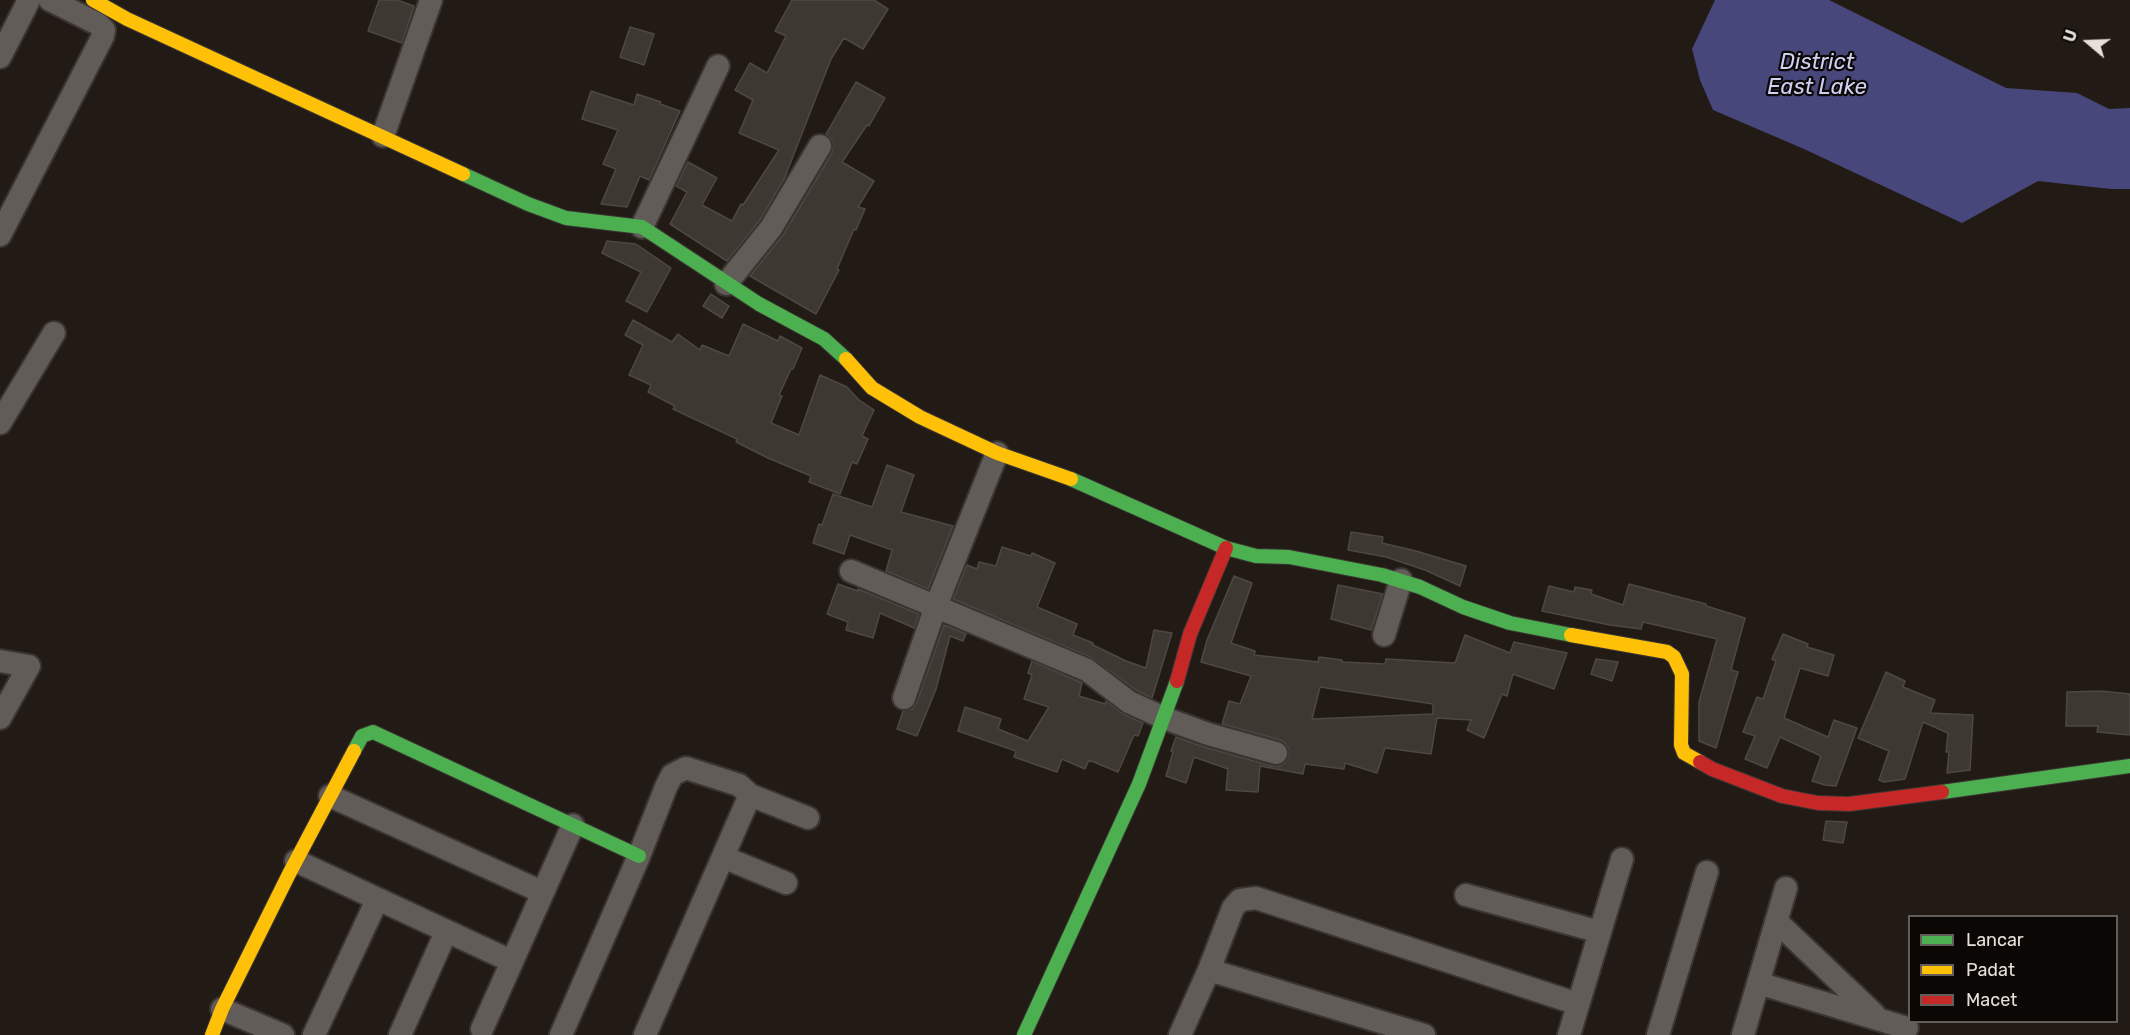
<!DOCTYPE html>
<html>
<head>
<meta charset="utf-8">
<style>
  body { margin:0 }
  #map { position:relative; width:2130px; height:1035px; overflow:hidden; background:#221b15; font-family:Rubik,sans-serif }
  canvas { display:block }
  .legend { position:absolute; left:1908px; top:915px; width:210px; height:108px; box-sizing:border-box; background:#0b0704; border:2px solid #635d59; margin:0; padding:8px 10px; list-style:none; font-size:18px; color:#e8dfd9 }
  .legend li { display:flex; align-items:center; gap:12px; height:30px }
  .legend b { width:30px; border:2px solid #635d59 }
  .north { position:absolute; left:2058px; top:12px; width:60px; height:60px; -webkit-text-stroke:4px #0b0704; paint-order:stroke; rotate:289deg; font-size:16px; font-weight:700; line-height:24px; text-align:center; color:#e8dfd9 }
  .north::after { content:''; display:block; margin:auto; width:21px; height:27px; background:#e8dfd9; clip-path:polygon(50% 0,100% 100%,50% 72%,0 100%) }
</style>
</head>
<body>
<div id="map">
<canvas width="2130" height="1035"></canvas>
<ul class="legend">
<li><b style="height:8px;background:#4caf50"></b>Lancar</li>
<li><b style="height:8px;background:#ffc107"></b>Padat</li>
<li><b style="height:8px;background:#c62828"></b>Macet</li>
</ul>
<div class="north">U</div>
</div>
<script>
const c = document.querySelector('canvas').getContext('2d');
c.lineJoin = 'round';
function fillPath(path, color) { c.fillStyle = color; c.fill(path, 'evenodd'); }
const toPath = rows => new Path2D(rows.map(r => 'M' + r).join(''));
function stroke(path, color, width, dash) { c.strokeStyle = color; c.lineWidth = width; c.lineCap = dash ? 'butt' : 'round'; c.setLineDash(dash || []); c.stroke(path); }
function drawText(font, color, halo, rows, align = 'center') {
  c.font = font + ' Rubik,sans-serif'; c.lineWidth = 4.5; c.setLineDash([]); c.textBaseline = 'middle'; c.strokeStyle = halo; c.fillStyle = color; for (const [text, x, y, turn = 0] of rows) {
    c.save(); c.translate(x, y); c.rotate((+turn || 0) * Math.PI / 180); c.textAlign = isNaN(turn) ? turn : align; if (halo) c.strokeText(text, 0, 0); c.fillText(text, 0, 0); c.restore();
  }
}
const water = toPath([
  [1715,0,1829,0,2006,88,2077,93,2109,109,2130,108,2130,189,2111,189,2038,181,1962,223,1804,149,1713,110,1700,80,1692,49]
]);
const building = toPath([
  [379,0,397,0,414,6,402,43,368,31,379,0],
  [792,0,874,0,888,9,863,49,844,38,831,59,785,177,760,220,727,261,670,224,687,192,676,186,688,162,717,178,702,205,732,221,741,204,743,205,779,150,739,133,753,100,735,90,750,63,767,73,786,36,775,31,792,0],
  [630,27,654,34,644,65,620,57,630,27],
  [856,82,885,98,869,126,867,125,842,162,874,181,858,207,865,209,856,230,854,229,837,269,839,270,816,314,750,276,783,235,832,153,833,147,832,140,826,134,856,82],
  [591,91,634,105,637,94,661,102,660,104,680,111,649,180,640,176,627,207,601,204,616,169,603,164,618,130,582,119,591,91],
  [607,241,636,244,671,268,647,312,626,301,641,272,602,253,607,241],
  [711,294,729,306,722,318,703,306,711,294],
  [633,320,672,342,678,334,700,350,702,345,729,356,743,324,778,341,780,336,802,348,793,369,791,369,779,395,782,396,771,423,799,435,820,375,847,387,859,400,874,410,862,436,868,439,857,464,852,462,840,494,809,482,811,476,768,458,736,442,737,439,673,409,675,406,648,392,651,385,629,375,643,345,625,335,633,320],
  [887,465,914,475,901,512,953,526,928,589,886,571,892,550,850,535,844,554,813,543,819,524,822,525,833,494,872,507,887,465],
  [1351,532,1383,537,1382,543,1416,551,1466,566,1460,586,1425,570,1386,557,1348,550,1351,532],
  [1002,547,1031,556,1032,553,1055,563,1037,607,1077,624,1073,635,1093,643,1093,645,1126,661,1146,668,1154,630,1172,633,1152,698,1136,690,1092,658,953,599,967,565,977,569,979,562,996,566,1002,547],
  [1234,576,1252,583,1231,643,1255,651,1254,655,1318,662,1319,657,1342,660,1342,662,1385,664,1386,659,1455,663,1465,635,1510,653,1514,642,1567,653,1554,689,1513,674,1507,696,1502,694,1484,738,1467,730,1471,720,1437,718,1431,754,1385,748,1377,773,1345,763,1344,769,1305,764,1303,774,1260,766,1258,792,1226,790,1228,769,1194,757,1186,783,1166,776,1173,752,1171,751,1176,737,1204,747,1272,766,1279,766,1285,763,1289,756,1289,749,1285,743,1280,740,1222,724,1229,701,1240,704,1251,676,1201,662,1207,640,1234,576],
  [1320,687,1433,704,1433,714,1312,719,1320,687],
  [838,584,858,591,858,589,919,614,914,628,880,613,873,638,846,630,848,622,827,614,838,584],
  [1629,584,1706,604,1706,606,1745,618,1731,670,1738,672,1716,748,1699,741,1699,702,1717,639,1643,622,1641,629,1610,625,1542,611,1549,586,1574,592,1575,587,1592,590,1591,594,1623,605,1629,584],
  [1338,585,1383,594,1371,630,1331,619,1338,585],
  [944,625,966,634,963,641,950,636,936,689,917,736,897,729,903,711,912,709,917,702,944,625],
  [1783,634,1808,644,1807,647,1834,655,1828,676,1800,668,1784,718,1828,737,1834,720,1857,728,1836,786,1825,785,1812,781,1821,756,1780,737,1767,768,1745,759,1755,736,1743,732,1757,697,1763,699,1776,661,1772,659,1783,634],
  [1596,659,1618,662,1612,681,1591,674,1596,659],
  [1032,661,1080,682,1082,683,1079,696,1105,704,1106,701,1123,714,1143,723,1138,736,1134,735,1118,772,1089,760,1085,769,1062,759,1057,772,1014,757,1016,751,958,731,965,707,1001,719,998,729,1028,741,1049,707,1024,699,1032,675,1028,673,1032,661],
  [1886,672,1905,681,1903,687,1935,700,1930,713,1973,715,1970,770,1947,773,1949,752,1946,752,1948,733,1923,722,1905,779,1884,782,1879,780,1889,751,1858,738,1886,672],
  [2101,691,2130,694,2130,735,2097,732,2098,726,2066,726,2067,692,2101,691],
  [1826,821,1847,822,1843,843,1823,840,1826,821]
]);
const street = toPath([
  [0,57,29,0],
  [383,136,431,0],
  [642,227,718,66],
  [0,235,103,36,104,30,98,24,50,0],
  [726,284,771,228,820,146],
  [0,423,54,333],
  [851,571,1087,670,1129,702,1164,718,1208,734,1276,753],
  [1384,635,1401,580],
  [0,661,29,666,0,718],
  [904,698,936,606,997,453],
  [750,795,808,818],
  [330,796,542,892],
  [723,857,786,883],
  [296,861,511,961],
  [1466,895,1600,932],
  [1776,921,1874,1014],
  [1209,970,1424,1035],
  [1758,983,1907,1028],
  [222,1009,283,1035],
  [482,1029,573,825],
  [314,1035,377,900],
  [400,1035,446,932],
  [561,1035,639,856,666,787,672,775,686,768,739,785,750,795,645,1035],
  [1180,1035,1209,970,1233,908,1240,900,1256,898,1578,1004],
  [1569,1035,1622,859],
  [1658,1035,1707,872],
  [1743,1035,1786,888]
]);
const fast = toPath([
  [463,174,528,204,566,218,642,227,759,304,824,339,846,359],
  [1071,479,1226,548,1256,556,1289,557,1382,575,1420,587,1463,607,1510,623,1571,635],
  [354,751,362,736,373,732,639,856],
  [1942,792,2130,766],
  [1024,1035,1139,784,1177,681]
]);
const slow = toPath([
  [93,0,127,19,463,174],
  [846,359,872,388,920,417,997,453,1071,479],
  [1571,635,1667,652,1674,657,1682,674,1681,745,1684,753,1700,762],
  [212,1035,222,1009,289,874,354,751]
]);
const jam = toPath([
  [1177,681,1190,634,1226,548],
  [1700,762,1712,769,1782,796,1818,803,1849,804,1942,792]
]);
const waterNames = [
  ["District",1817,63],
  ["East Lake",1817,88]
];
fillPath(water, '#48477c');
fillPath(building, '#3e3833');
stroke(building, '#4e4843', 1.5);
stroke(street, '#3b3532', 26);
stroke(fast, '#3b3532', 16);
stroke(slow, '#3b3532', 16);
stroke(jam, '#3b3532', 16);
stroke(street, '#625c58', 22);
stroke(fast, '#4caf50', 14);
stroke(slow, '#ffc107', 14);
stroke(jam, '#c62828', 14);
drawText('italic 22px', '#ced0f4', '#0b0704', waterNames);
</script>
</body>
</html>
